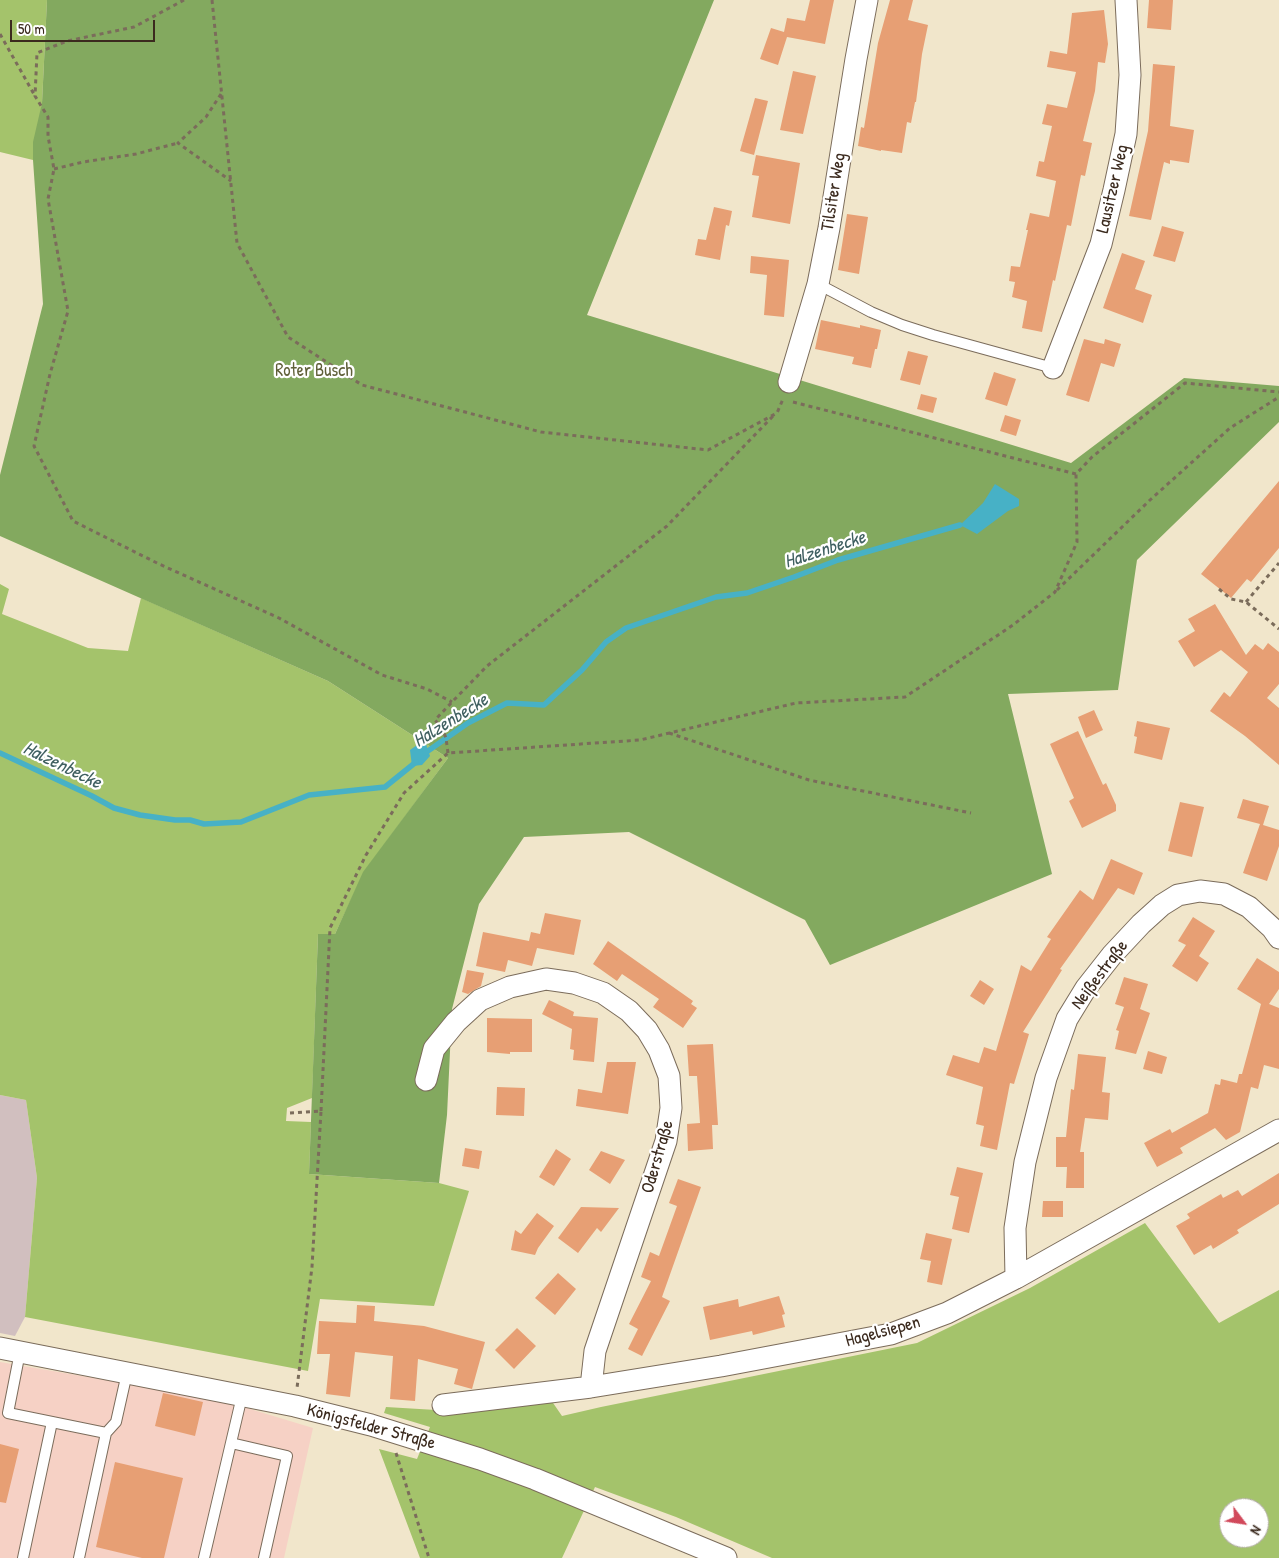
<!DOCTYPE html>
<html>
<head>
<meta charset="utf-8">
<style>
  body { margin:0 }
  #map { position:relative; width:1279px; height:1558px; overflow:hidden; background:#f1e6cb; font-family:"Patrick Hand",sans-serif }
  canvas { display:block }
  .north { position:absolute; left:1219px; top:1498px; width:50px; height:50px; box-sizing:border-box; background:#fff; border:1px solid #b1aaa5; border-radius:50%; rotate:121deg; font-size:14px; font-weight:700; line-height:20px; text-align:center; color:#3b2a1e }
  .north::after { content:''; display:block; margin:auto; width:18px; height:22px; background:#d1495b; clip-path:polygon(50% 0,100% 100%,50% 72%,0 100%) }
  .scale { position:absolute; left:10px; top:20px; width:145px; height:22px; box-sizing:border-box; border:2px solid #3b2a1e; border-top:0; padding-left:6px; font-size:15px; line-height:18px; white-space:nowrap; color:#3b2a1e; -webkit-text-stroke:4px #fff; paint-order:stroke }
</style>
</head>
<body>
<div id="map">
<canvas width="1279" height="1558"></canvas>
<div class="north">N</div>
<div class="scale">50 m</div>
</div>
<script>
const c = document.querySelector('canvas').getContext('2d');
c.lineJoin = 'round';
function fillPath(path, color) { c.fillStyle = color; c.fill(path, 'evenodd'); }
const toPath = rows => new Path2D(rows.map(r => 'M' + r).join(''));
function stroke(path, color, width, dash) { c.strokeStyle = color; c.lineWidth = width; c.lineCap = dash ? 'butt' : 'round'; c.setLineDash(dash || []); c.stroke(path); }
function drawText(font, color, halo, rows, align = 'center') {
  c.font = font + ' "Patrick Hand",sans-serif'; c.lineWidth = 4.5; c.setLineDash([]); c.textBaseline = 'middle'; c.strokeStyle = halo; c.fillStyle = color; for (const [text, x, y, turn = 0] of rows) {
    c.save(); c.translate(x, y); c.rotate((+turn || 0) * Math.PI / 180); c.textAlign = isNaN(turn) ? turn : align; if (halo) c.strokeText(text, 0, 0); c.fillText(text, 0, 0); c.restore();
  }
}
const built = toPath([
  [0,1362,217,1399,313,1428,284,1558,0,1558]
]);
const industrial = toPath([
  [0,1095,26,1100,37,1178,25,1317,15,1336,0,1333]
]);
const green = toPath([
  [0,0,47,0,42,103,33,160,0,152],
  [0,584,9,589,2,614,88,648,128,651,141,598,328,681,448,758,364,872,335,934,318,934,312,1098,287,1108,286,1121,311,1122,309,1174,439,1183,469,1191,434,1306,320,1299,308,1371,25,1317,37,1178,26,1100,0,1095],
  [1145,1223,1219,1323,1279,1290,1279,1558,772,1558,676,1517,595,1487,562,1558,420,1558,379,1449,417,1459,430,1427,384,1413,386,1407,436,1410,551,1400,562,1416,601,1407,917,1343,1030,1288],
  [1229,1508,1259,1508,1259,1538,1229,1538]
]);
const forest = toPath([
  [47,0,714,0,587,315,1071,463,1184,378,1279,386,1279,422,1137,560,1118,690,1008,694,1052,874,830,965,805,920,629,832,524,837,479,904,452,1009,447,1115,439,1183,309,1174,318,934,335,934,363,872,448,758,328,681,0,536,0,475,43,304,33,160,33,142,42,103]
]);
const water = toPath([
  [995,484,1019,499,1019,506,1008,511,977,534,960,525,983,503],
  [420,743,426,744,430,756,422,765,412,766,410,750]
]);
const stream = toPath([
  [0,753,92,796,114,808,140,815,175,820,190,820,204,824,241,822,309,795,385,787,416,762],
  [425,753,468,723,507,703,544,705,582,670,606,642,626,628,716,597,747,593,794,577,838,560,960,525]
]);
const building = toPath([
  [810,0,834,0,825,44,787,37,778,65,760,59,771,28,784,32,787,18,805,21],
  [890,0,913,0,908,20,928,25,922,54,916,102,915,102,911,123,907,122,902,153,881,150,881,151,858,146,861,127,864,128,878,43],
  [1149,0,1173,0,1171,30,1147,28],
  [1104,10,1108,44,1105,63,1098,62,1095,91,1083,141,1092,143,1085,176,1081,175,1071,226,1067,225,1055,281,1053,280,1042,332,1022,328,1027,301,1012,297,1015,282,1009,281,1011,266,1020,267,1028,230,1026,230,1030,213,1049,217,1056,181,1036,176,1039,161,1044,162,1052,126,1042,124,1047,104,1067,108,1076,72,1047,67,1050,51,1067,54,1072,13],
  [1153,64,1175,66,1170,126,1194,130,1189,163,1170,160,1170,164,1164,162,1151,220,1129,216,1148,131],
  [793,71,816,76,803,134,780,130],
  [755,98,768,101,754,155,740,151],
  [756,155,800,163,790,224,752,217,759,176,752,175],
  [714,207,732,211,729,226,726,225,720,260,695,255,698,239,706,240],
  [847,214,868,217,859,274,838,270],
  [1162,226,1184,232,1175,262,1153,256],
  [1122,253,1145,261,1135,289,1152,295,1143,323,1103,308],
  [751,256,789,260,784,317,764,315,767,275,750,273],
  [821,320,860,328,860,325,881,330,877,349,875,349,871,368,852,364,854,357,815,349],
  [1084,339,1104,344,1105,339,1121,344,1114,367,1101,363,1089,402,1066,395],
  [908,351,928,356,920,385,900,380],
  [994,372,1016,379,1007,406,985,399],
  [921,394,937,398,933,413,917,409],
  [1005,415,1021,420,1016,436,1000,431],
  [1279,481,1279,548,1251,582,1247,579,1231,598,1201,574],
  [1215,604,1246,655,1255,644,1263,650,1268,643,1279,652,1279,684,1267,698,1279,708,1279,765,1245,736,1210,711,1224,692,1230,697,1248,672,1221,650,1194,667,1178,641,1195,631,1188,619],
  [1094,710,1103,730,1086,738,1078,717],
  [1137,721,1170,728,1162,760,1134,753,1137,737,1134,736],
  [1078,731,1103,785,1106,783,1116,805,1116,811,1082,828,1069,801,1074,798,1050,744],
  [1243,799,1269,806,1263,825,1279,830,1279,846,1267,881,1243,873,1260,824,1237,818],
  [1180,802,1204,807,1192,857,1168,851],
  [1111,859,1143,873,1134,895,1118,888,1060,969,1062,970,1023,1032,1029,1034,1014,1084,1010,1083,997,1150,980,1146,984,1126,976,1124,983,1087,946,1075,953,1055,979,1063,984,1047,996,1051,1021,965,1031,971,1051,939,1047,937,1080,890,1093,900],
  [545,913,581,920,574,955,537,948,532,966,508,960,505,972,476,966,483,932,529,941,531,932,540,934],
  [1193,917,1215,931,1199,956,1209,963,1197,982,1172,966,1186,945,1178,941],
  [608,941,693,1001,691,1004,697,1008,683,1028,653,1007,659,999,622,974,617,981,593,964],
  [1257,958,1279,972,1279,989,1269,1004,1279,1008,1279,1069,1264,1065,1258,1089,1251,1087,1240,1132,1226,1140,1215,1128,1180,1148,1183,1153,1157,1167,1144,1143,1170,1129,1172,1133,1208,1113,1215,1084,1220,1085,1221,1079,1237,1083,1239,1074,1242,1074,1261,1004,1237,989],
  [467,970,484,973,481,986,468,994,462,992],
  [1124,977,1148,984,1140,1009,1150,1013,1136,1054,1115,1049,1119,1031,1116,1030,1124,1007,1115,1004],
  [980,980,994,989,984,1005,970,996],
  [549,1000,574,1012,573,1016,598,1018,594,1062,573,1060,574,1050,570,1049,572,1029,542,1014],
  [487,1018,532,1019,532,1052,510,1052,510,1054,487,1052],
  [713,1044,718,1125,712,1125,713,1149,688,1151,687,1124,700,1123,697,1076,689,1076,687,1045],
  [1148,1051,1167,1057,1162,1074,1143,1069],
  [1078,1054,1106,1057,1102,1092,1110,1093,1108,1120,1085,1118,1080,1152,1084,1152,1084,1188,1066,1188,1067,1167,1056,1167,1056,1137,1066,1137,1071,1089,1074,1090],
  [607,1062,636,1062,628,1114,576,1106,578,1089,602,1093],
  [497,1087,525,1088,524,1116,496,1115],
  [465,1148,482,1151,479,1169,462,1166],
  [556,1149,571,1159,554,1186,539,1177],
  [601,1151,625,1160,610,1184,589,1170],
  [957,1167,983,1173,969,1233,952,1229,959,1197,950,1195],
  [1279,1173,1279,1204,1237,1230,1239,1233,1213,1249,1211,1245,1194,1255,1176,1226,1190,1218,1187,1214,1221,1194,1223,1198,1238,1190,1242,1196],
  [678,1179,701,1187,662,1297,670,1301,642,1356,628,1349,638,1329,629,1324,651,1281,641,1277,650,1252,659,1256,677,1206,669,1203],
  [1043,1201,1063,1201,1063,1217,1042,1217],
  [581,1207,619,1208,601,1232,597,1228,578,1253,558,1238],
  [537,1213,554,1226,538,1248,535,1255,511,1250,515,1230,521,1234],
  [926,1233,952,1239,942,1285,927,1282,931,1261,920,1259],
  [558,1273,576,1289,555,1315,535,1298],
  [779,1296,785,1314,782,1315,785,1327,753,1335,752,1331,710,1340,703,1307,738,1299,739,1307],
  [357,1305,375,1306,374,1321,424,1326,485,1342,472,1389,454,1384,458,1369,418,1359,415,1401,390,1399,393,1356,355,1352,350,1397,326,1394,330,1354,317,1354,319,1321,356,1323],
  [517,1328,536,1346,514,1369,495,1350],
  [163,1393,203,1402,195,1436,155,1426],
  [0,1444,19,1449,6,1503,0,1502],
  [115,1462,183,1478,164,1558,142,1558,96,1547]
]);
const path = toPath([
  [184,0,134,27,67,41,37,53,35,96,48,117,48,136,54,169,48,199,68,311,50,374,34,446,73,521,159,564,279,618,382,675,427,689,452,702],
  [212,0,237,243,288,337,362,385,541,432,708,450,777,413,783,399],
  [0,34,35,96],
  [221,94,206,117,178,143,231,181],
  [54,169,83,162,136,154,178,143],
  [793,402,1076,474,1092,457,1185,383,1279,392],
  [1219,589,1231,599,1246,602,1279,629],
  [1057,590,1150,500,1230,428,1279,397],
  [1246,602,1279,563],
  [669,733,809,780,971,813],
  [448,753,446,738,442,728,435,720,452,702,487,666,667,526,774,415],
  [321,1111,330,928,366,855,404,793,448,753,640,740,796,703,905,697,1013,625,1055,592,1077,542,1076,474],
  [290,1113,321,1111,312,1267,297,1388],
  [396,1453,429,1558]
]);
const service = toPath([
  [818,284,871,312,902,325,933,335,1053,368],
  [20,1352,8,1413,106,1433,79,1558],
  [106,1433,116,1422,127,1373],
  [231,1443,287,1456,264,1558],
  [23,1558,52,1422],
  [204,1558,242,1396]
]);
const minor = toPath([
  [1053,368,1101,244,1114,190,1126,134,1130,75,1126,0],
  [789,382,818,284,829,228,856,59,867,0],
  [426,1080,434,1049,456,1022,480,1000,510,987,546,979,574,983,603,993,629,1011,647,1030,659,1050,669,1076,671,1108,666,1141,595,1351,591,1387],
  [1016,1278,1015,1228,1025,1162,1046,1078,1067,1019,1086,988,1112,955,1141,924,1162,905,1178,895,1200,891,1224,894,1249,907,1272,928,1279,938],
  [0,1348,295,1406,371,1425,480,1459,535,1479,726,1558],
  [443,1405,591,1387,721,1366,891,1334,947,1313,1016,1278,1279,1130]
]);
const streetNames = [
  ["Lausitzer Weg",1113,189,-77],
  ["Tilsiter Weg",834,192,-81],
  ["Neißestraße",1100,975,-53],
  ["Oderstraße",658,1157,-74],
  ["Hagelsiepen",883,1332,-15],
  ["Königsfelder Straße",371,1427,15]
];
const parkNames = [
  ["Roter Busch",314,371]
];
const waterNames = [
  ["Halzenbecke",825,550,-18],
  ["Halzenbecke",451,721,-32],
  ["Halzenbecke",62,766,26]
];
fillPath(built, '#f6d1c5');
fillPath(industrial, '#d1bfbf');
fillPath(green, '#a4c36b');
fillPath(forest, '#83a95f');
fillPath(water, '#47b1c6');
stroke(stream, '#47b1c6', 5.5);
fillPath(building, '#e79f74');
stroke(service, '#7b6c5b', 12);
stroke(minor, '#7b6c5b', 23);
stroke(path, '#7b6c5b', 3, [4, 4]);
stroke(service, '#fff', 10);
stroke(minor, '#fff', 21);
drawText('18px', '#3b2a1e', '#fff', streetNames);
drawText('18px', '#606039', '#fff', parkNames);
drawText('italic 19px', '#406061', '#fff', waterNames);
</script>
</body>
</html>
